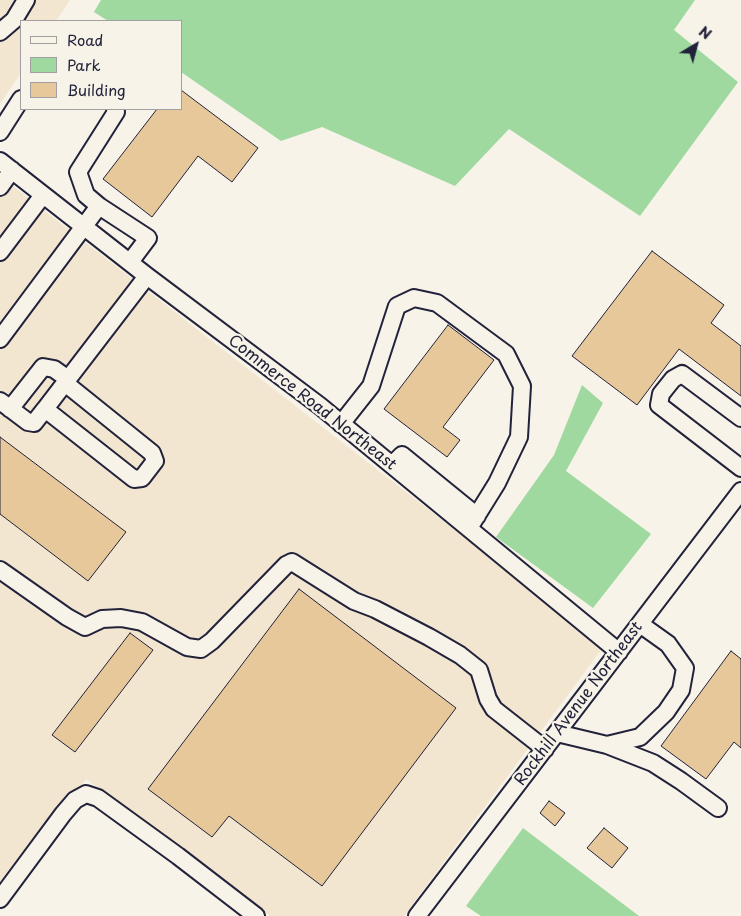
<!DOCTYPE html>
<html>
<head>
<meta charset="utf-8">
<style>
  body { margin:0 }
  #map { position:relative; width:741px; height:916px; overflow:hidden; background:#f7f3e8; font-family:"Playpen Sans",sans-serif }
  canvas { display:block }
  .legend { position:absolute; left:20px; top:20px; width:162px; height:90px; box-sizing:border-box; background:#f7f3e8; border:1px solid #a29fa3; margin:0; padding:6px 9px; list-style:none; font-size:15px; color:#22223b }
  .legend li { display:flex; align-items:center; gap:10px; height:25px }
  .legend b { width:25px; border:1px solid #a29fa3 }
  .north { position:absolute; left:671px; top:20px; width:50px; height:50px; -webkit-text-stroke:4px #f7f3e8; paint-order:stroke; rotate:37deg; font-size:14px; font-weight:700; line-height:20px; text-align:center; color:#22223b }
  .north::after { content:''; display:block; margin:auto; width:18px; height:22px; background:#22223b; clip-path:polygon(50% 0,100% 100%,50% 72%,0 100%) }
</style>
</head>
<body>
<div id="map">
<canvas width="741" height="916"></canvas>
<ul class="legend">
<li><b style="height:6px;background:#f7f3e8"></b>Road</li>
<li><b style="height:14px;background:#9fd99f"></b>Park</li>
<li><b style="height:14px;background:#e7c89a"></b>Building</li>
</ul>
<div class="north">N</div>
</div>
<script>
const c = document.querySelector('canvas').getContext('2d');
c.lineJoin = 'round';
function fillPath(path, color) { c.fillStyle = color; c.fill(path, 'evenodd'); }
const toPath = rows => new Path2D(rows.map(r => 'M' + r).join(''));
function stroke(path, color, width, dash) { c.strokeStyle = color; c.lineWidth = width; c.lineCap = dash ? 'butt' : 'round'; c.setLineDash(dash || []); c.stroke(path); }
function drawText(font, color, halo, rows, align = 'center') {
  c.font = font + ' "Playpen Sans",sans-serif'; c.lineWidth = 4.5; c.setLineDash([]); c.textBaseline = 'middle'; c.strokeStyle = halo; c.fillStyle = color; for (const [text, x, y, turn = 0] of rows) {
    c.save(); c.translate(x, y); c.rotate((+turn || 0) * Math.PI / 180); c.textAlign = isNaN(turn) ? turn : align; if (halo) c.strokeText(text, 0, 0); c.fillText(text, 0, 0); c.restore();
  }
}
const built = toPath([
  [0,0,70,0,56,21,21,21,21,73,0,104],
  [0,176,604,646,404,916,270,916,86,779,0,892]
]);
const green = toPath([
  [101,0,695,0,674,30,738,82,640,216,509,129,455,186,322,127,281,141,181,72,181,21,108,21,94,12],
  [582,385,603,403,566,471,651,534,593,608,496,537,554,455],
  [523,828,639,916,481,916,466,906]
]);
const building = toPath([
  [181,90,258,148,232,182,198,156,152,217,103,179,157,109,181,109,181,90],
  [652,251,724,305,711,323,741,346,741,396,679,349,637,405,572,356,652,251],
  [448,325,494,360,443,427,460,440,447,457,384,409,448,325],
  [0,437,126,532,88,581,0,514,0,437],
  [299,589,456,708,322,886,229,816,212,837,148,789,299,589],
  [130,633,153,650,75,752,52,735,130,633],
  [731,651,741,659,741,748,734,742,706,779,661,746,731,651],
  [549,801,565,813,555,826,540,813,549,801],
  [604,828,628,848,612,868,587,848,604,828]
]);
const minor = toPath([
  [0,32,14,20,26,0],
  [0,132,21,99],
  [0,161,147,276,320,406,619,652],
  [0,187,12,170],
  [99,206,86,195,78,172,116,112,115,109],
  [0,252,43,195],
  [0,339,99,206,148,238,130,262],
  [65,383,152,453,155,461,142,478,134,479,45,409,147,276],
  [0,401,28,422,34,423,45,409],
  [10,409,43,367,54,369,68,379],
  [741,418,682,374,673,379,661,394,659,405,741,468],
  [341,424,371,386,397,306,414,298,437,303,506,354,522,386,519,437,497,483,469,528],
  [392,465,402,455,477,516],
  [0,570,67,617,85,627,102,619,121,618,142,622,187,647,201,649,212,641,286,565,292,562,354,601,375,609,429,637,460,655,479,670,488,699,494,709,545,749],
  [557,733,607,745,640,737,666,712,681,690,685,668,668,644,640,624],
  [607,745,653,763,681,781,718,808],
  [0,899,63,814,75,800,86,794,98,798,178,856,256,916],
  [417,916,741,491]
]);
const streetNames = [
  ["Commerce Road Northeast",312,403,38],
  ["Rockhill Avenue Northeast",579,704,-53]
];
fillPath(built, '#f2e6d1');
fillPath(green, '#9fd99f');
fillPath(building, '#e7c89a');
stroke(building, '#22223b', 1);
stroke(minor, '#22223b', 20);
stroke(minor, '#f7f3e8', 16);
drawText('16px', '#22223b', '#f7f3e8', streetNames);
</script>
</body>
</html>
